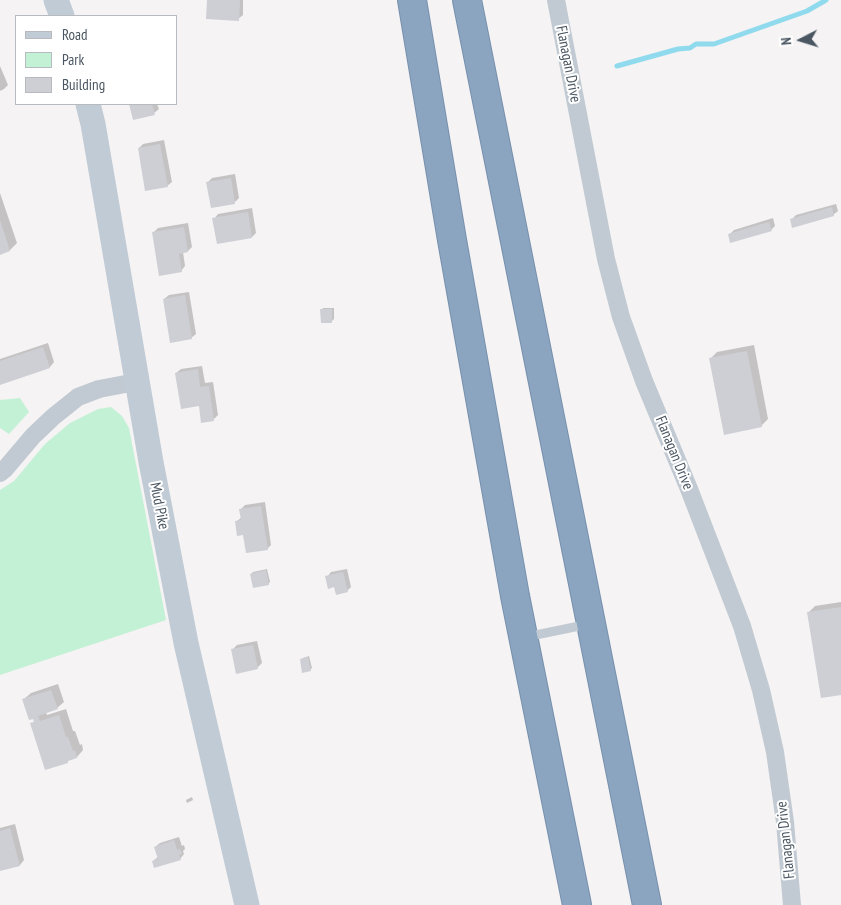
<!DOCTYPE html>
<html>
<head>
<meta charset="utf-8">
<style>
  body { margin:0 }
  #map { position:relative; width:841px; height:905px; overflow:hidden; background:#f5f3f3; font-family:"PT Sans Narrow",sans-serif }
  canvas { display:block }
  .legend { position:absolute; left:15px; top:15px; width:162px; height:90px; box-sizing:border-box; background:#fff; border:1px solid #b7bbc0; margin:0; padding:6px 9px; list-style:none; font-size:15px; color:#4a5661 }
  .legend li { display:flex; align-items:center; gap:10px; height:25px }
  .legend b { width:25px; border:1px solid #b7bbc0 }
  .north { position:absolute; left:776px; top:15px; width:50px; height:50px; -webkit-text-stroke:4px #fff; paint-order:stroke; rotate:265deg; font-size:14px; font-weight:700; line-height:20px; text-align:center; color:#4a5661 }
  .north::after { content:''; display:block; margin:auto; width:18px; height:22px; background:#4a5661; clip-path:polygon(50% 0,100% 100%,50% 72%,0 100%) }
</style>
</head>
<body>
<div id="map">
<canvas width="841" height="905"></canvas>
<ul class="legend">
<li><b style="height:6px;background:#c1cbd6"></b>Road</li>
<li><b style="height:14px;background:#c3f1d5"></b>Park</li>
<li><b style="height:14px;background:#cdcfd5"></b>Building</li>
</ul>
<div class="north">N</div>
</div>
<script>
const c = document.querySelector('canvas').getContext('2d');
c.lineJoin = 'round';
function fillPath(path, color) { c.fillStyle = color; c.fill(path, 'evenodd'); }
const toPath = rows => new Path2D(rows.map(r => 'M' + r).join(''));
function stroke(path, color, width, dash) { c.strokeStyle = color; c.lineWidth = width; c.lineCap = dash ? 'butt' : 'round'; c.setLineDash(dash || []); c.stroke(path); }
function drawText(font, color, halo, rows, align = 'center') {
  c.font = font + ' "PT Sans Narrow",sans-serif'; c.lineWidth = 4; c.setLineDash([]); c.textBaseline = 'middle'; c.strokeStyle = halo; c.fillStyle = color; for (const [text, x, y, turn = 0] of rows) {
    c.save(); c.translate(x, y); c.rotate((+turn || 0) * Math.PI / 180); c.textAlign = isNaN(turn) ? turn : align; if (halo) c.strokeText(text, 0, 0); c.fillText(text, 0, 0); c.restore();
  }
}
const green = toPath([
  [20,398,29,412,9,434,0,428,0,400],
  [111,407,122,416,129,428,166,620,0,675,0,490,14,481,45,444,70,423,98,409]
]);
const shadow = toPath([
  [208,0,243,0,243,15,238,19],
  [0,66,8,85,4,89,0,91],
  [130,104,157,104,159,109,154,113,134,119],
  [164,140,172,182,167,186,139,148,143,144],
  [235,174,239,198,235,202,208,182,212,178],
  [0,193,17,243,10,250,0,253],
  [836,204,838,211,833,215,791,220,796,215],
  [252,208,256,233,252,237,214,219,218,214],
  [773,218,775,226,771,230,729,235,734,230],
  [188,223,192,247,188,251,183,252,185,266,181,271,153,233,158,228],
  [189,292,196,334,191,338,164,299,169,295],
  [323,308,334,308,334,319,332,321,322,310],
  [48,343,54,362,50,367,0,383,0,359],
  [754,345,768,419,761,426,710,359,717,352],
  [202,366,205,383,213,382,218,415,214,419,200,405,176,373,181,369],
  [265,502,271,545,267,549,245,534,236,522,242,517,241,509,245,505],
  [267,569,270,582,268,584,251,574,253,572],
  [347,569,351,587,347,591,335,586,327,577,331,572],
  [841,602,841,694,808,613,815,606],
  [257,641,262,663,257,668,232,650,237,645],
  [309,656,312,668,310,670,301,660,303,658],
  [58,684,64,702,57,708,46,712,47,715,66,709,73,731,75,731,80,745,82,744,83,750,77,757,71,758,68,761,32,724,35,720,24,699,31,693],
  [192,797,193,800,187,803,186,800],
  [15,824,24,860,20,865,0,870,0,828],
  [179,837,182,846,184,845,185,849,183,851,184,854,180,859,153,861,158,857,155,847,160,843]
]);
const stream = toPath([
  [617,66,678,49,690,48,696,44,714,44,807,11,826,0]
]);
const building = toPath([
  [207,0,240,0,239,21,206,19],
  [129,104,152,104,155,115,133,120],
  [160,144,168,187,145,191,138,148],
  [231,178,235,204,211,208,206,182],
  [832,207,834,216,792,228,790,219],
  [248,212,252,238,217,244,212,218],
  [0,220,10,251,0,255],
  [769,222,772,231,730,243,728,234],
  [184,227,188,252,179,254,182,272,159,276,152,232],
  [185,295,192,339,170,343,163,299],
  [320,309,332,309,332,323,321,323],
  [43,347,50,368,0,385,0,361],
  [747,351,762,427,724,435,709,358],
  [198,369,200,387,209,386,214,421,201,423,199,406,181,409,175,373],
  [261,506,268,550,246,553,243,535,237,536,235,521,241,520,239,509],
  [266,570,269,585,253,588,250,574],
  [343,572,348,592,336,595,334,587,328,589,325,576],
  [841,607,841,695,821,698,807,612],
  [253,645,258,669,236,674,231,649],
  [308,657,311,671,302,673,300,659],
  [51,690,58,709,38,716,40,721,59,715,66,737,68,737,73,751,75,750,77,758,68,761,68,763,45,770,30,723,34,722,33,719,29,720,22,699],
  [10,828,20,866,0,871,0,831],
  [174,840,177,850,180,849,182,854,179,855,181,860,154,868,152,861,158,859,154,847]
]);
const lane = toPath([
  [526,637,589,624]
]);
const street = toPath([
  [556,0,606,259,621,317,644,381,689,489,742,626,761,690,775,752,785,822,792,905],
  [0,473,5,469,33,436,53,417,78,397,99,389,136,382]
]);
const secondary = toPath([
  [56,0,62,16],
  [88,104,93,124,151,462,186,643,247,905]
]);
const highway = toPath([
  [412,0,452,240,515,596,577,905],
  [467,0,647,905]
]);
const streetNames = [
  ["Flanagan Drive",568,64,79],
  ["Flanagan Drive",674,453,68],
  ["Mud Pike",159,506,79],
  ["Flanagan Drive",786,840,-96]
];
fillPath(green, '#c3f1d5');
fillPath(shadow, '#0003');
stroke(stream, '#90daee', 5);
fillPath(building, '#cdcfd5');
stroke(highway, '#7690ad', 30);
stroke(lane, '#c1cad2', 9);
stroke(street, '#c1cad2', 18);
stroke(secondary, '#c1cbd6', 25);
stroke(highway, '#8ba5c1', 28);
drawText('15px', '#4a5661', '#fff', streetNames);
</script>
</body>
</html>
